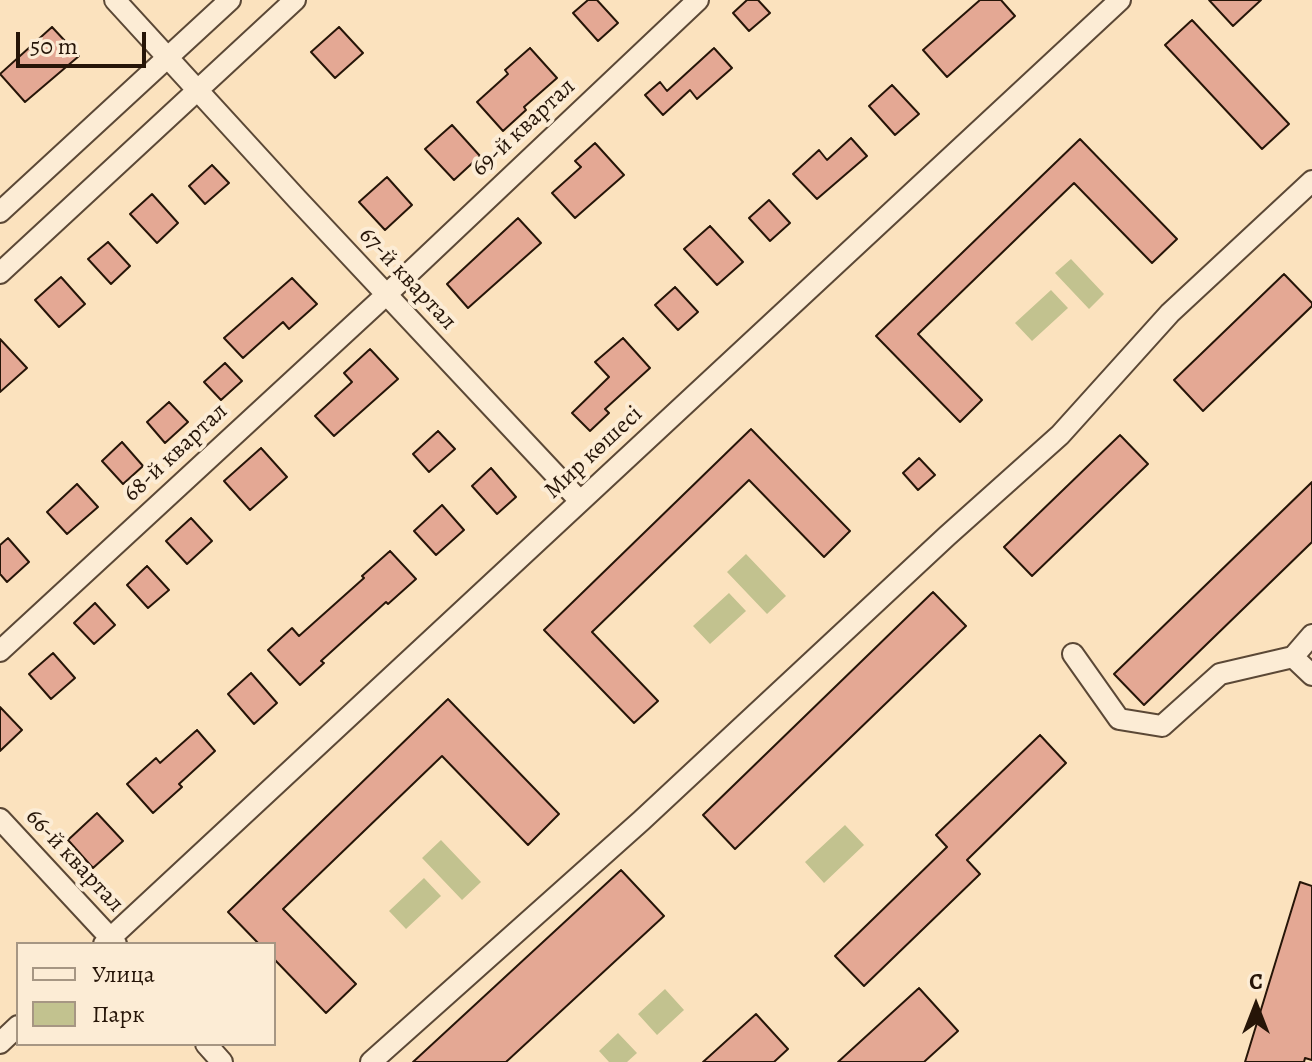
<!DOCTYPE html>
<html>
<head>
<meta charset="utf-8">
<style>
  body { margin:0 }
  #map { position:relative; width:1312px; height:1062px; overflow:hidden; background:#fbe2be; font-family:Alegreya,serif }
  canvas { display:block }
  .legend { position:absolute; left:16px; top:942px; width:260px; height:104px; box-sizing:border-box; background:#fcecd5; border:2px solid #a69683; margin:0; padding:10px 14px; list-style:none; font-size:24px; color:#261508 }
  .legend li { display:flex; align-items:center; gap:16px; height:40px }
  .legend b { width:40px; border:2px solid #a69683 }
  .north { position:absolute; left:1216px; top:966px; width:80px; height:80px; -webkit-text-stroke:6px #fcecd5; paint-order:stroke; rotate:0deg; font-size:22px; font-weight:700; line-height:32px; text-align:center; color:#261508 }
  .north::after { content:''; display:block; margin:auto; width:28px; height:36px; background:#261508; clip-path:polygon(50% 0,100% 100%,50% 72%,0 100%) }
  .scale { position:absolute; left:16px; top:32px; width:130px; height:36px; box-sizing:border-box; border:4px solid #261508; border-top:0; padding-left:10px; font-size:24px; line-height:28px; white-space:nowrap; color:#261508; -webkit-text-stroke:6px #fcecd5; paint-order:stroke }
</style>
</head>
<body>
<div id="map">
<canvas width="1312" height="1062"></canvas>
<ul class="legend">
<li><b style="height:10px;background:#fcecd5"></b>Улица</li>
<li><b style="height:22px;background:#c2c28f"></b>Парк</li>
</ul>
<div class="north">С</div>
<div class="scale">50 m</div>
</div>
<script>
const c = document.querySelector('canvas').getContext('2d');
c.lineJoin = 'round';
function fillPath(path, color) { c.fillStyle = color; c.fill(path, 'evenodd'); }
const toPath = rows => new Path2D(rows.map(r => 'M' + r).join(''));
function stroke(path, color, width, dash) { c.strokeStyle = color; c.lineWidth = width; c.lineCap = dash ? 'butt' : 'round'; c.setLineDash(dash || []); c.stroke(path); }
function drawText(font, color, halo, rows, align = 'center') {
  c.font = font + ' Alegreya,serif'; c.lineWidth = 8; c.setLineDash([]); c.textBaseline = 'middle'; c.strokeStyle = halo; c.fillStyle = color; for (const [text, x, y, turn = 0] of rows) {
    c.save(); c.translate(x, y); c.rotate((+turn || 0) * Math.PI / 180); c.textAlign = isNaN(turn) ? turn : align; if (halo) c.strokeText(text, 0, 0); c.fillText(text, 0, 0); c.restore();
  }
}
const green = toPath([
  [1071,259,1104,294,1089,309,1055,273],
  [1051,290,1068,308,1032,341,1015,323],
  [746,554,786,596,767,614,727,572],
  [729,593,746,611,710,644,693,626],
  [845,825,864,845,824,883,805,862],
  [441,840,481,882,462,900,422,858],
  [424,878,441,896,406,929,389,911],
  [665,989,684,1010,657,1035,638,1014],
  [618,1033,637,1053,627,1062,609,1062,599,1051]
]);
const building = toPath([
  [588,0,597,0,618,23,598,41,573,13,588,0],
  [747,0,758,0,770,13,749,31,733,13,747,0],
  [980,0,1001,0,1015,16,947,77,923,50,980,0],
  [1209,0,1261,0,1233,26,1209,0],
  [1192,20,1289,124,1262,149,1165,45,1192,20],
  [52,27,79,56,25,102,0,74,52,27],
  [339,27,363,53,335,78,311,52,339,27],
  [530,48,557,78,524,107,526,110,503,131,477,102,508,74,505,70,530,48],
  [714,48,732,68,697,99,690,90,663,115,645,95,660,82,667,91,714,48],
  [892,85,919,114,895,135,869,106,892,85],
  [452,125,480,156,454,180,425,149,452,125],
  [851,138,867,156,817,199,793,174,819,150,827,160,851,138],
  [1080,139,1177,239,1152,263,1074,183,918,334,982,400,960,422,876,336,1080,139],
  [595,143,624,175,575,218,552,193,581,167,575,161,595,143],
  [212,165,229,183,205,204,189,186,212,165],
  [387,177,412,205,385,230,359,202,387,177],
  [152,194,178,223,157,243,130,214,152,194],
  [769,200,790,223,770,241,749,218,769,200],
  [518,218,541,243,468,308,447,284,518,218],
  [710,226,743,262,717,285,684,249,710,226],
  [108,242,130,266,111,284,88,259,108,242],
  [1284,274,1312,303,1312,306,1203,411,1174,380,1284,274],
  [61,277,85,304,59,327,35,300,61,277],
  [292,278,317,304,289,329,283,322,243,358,224,338,292,278],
  [675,287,698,312,678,330,655,305,675,287],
  [623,338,650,368,605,409,609,413,590,431,572,413,609,377,595,362,623,338],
  [0,339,27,368,0,392,0,339],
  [370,349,398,379,334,436,315,416,352,382,344,373,370,349],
  [225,363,242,381,221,400,204,382,225,363],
  [169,402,188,422,165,443,147,422,169,402],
  [751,429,850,531,824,557,749,480,592,632,658,701,634,723,544,630,751,429],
  [438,431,455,449,429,472,413,454,438,431],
  [1120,435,1148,464,1032,576,1004,547,1120,435],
  [122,442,143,466,123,484,102,461,122,442],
  [261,448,287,477,250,510,224,481,261,448],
  [919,458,935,475,918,490,903,473,919,458],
  [491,468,516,497,497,514,472,486,491,468],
  [1312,482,1312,542,1144,705,1114,674,1312,482],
  [77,484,98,507,67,534,47,512,77,484],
  [442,505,464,530,436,555,414,531,442,505],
  [191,518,212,541,187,564,166,541,191,518],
  [8,538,29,562,7,582,0,574,0,545,8,538],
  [390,551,416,579,388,604,386,602,321,661,324,663,300,685,268,650,292,628,299,636,364,578,362,576,390,551],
  [147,566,169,590,148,608,127,585,147,566],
  [933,592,966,626,735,849,703,815,933,592],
  [95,603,115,625,94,644,74,623,95,603],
  [53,653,75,678,51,699,29,674,53,653],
  [251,673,277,703,254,724,228,694,251,673],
  [448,699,559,814,528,845,442,756,283,909,356,984,326,1013,274,959,274,944,259,944,228,912,448,699],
  [0,707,22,730,0,751,0,707],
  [197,730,215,751,179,784,182,787,153,813,127,784,156,758,160,763,197,730],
  [1040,735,1066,763,967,860,980,874,864,986,835,956,947,847,936,835,1040,735],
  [97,813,123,841,93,868,68,840,97,813],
  [621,870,664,916,506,1062,413,1062,621,870],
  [1300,882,1312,886,1312,1060,1305,1058,1304,1062,1245,1062,1300,882],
  [919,988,958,1031,924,1062,838,1062,919,988],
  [756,1014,788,1049,774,1062,703,1062,756,1014]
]);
const minor = toPath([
  [115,0,297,199,580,501],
  [0,212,230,0],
  [0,273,295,0],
  [0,651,387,294,698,0],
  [1073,654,1119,719,1162,726,1220,674,1293,657,1312,675],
  [1293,657,1312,635],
  [0,819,116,944],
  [104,944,1120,0],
  [0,1043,18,1026],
  [206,1044,222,1062],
  [371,1062,641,821,947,536,1060,435,1170,313,1312,181]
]);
const streetNames = [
  ["69-й квартал",524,128,-43],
  ["67-й квартал",407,279,47],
  ["68-й квартал",176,453,-43],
  ["Мир көшесі",594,453,-43],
  ["66-й квартал",74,861,47]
];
fillPath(green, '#c2c28f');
fillPath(building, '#e4a894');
stroke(building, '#261508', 2);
stroke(minor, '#5b4836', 24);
stroke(minor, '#fcecd5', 20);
drawText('24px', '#261508', '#fcecd5', streetNames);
</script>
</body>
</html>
